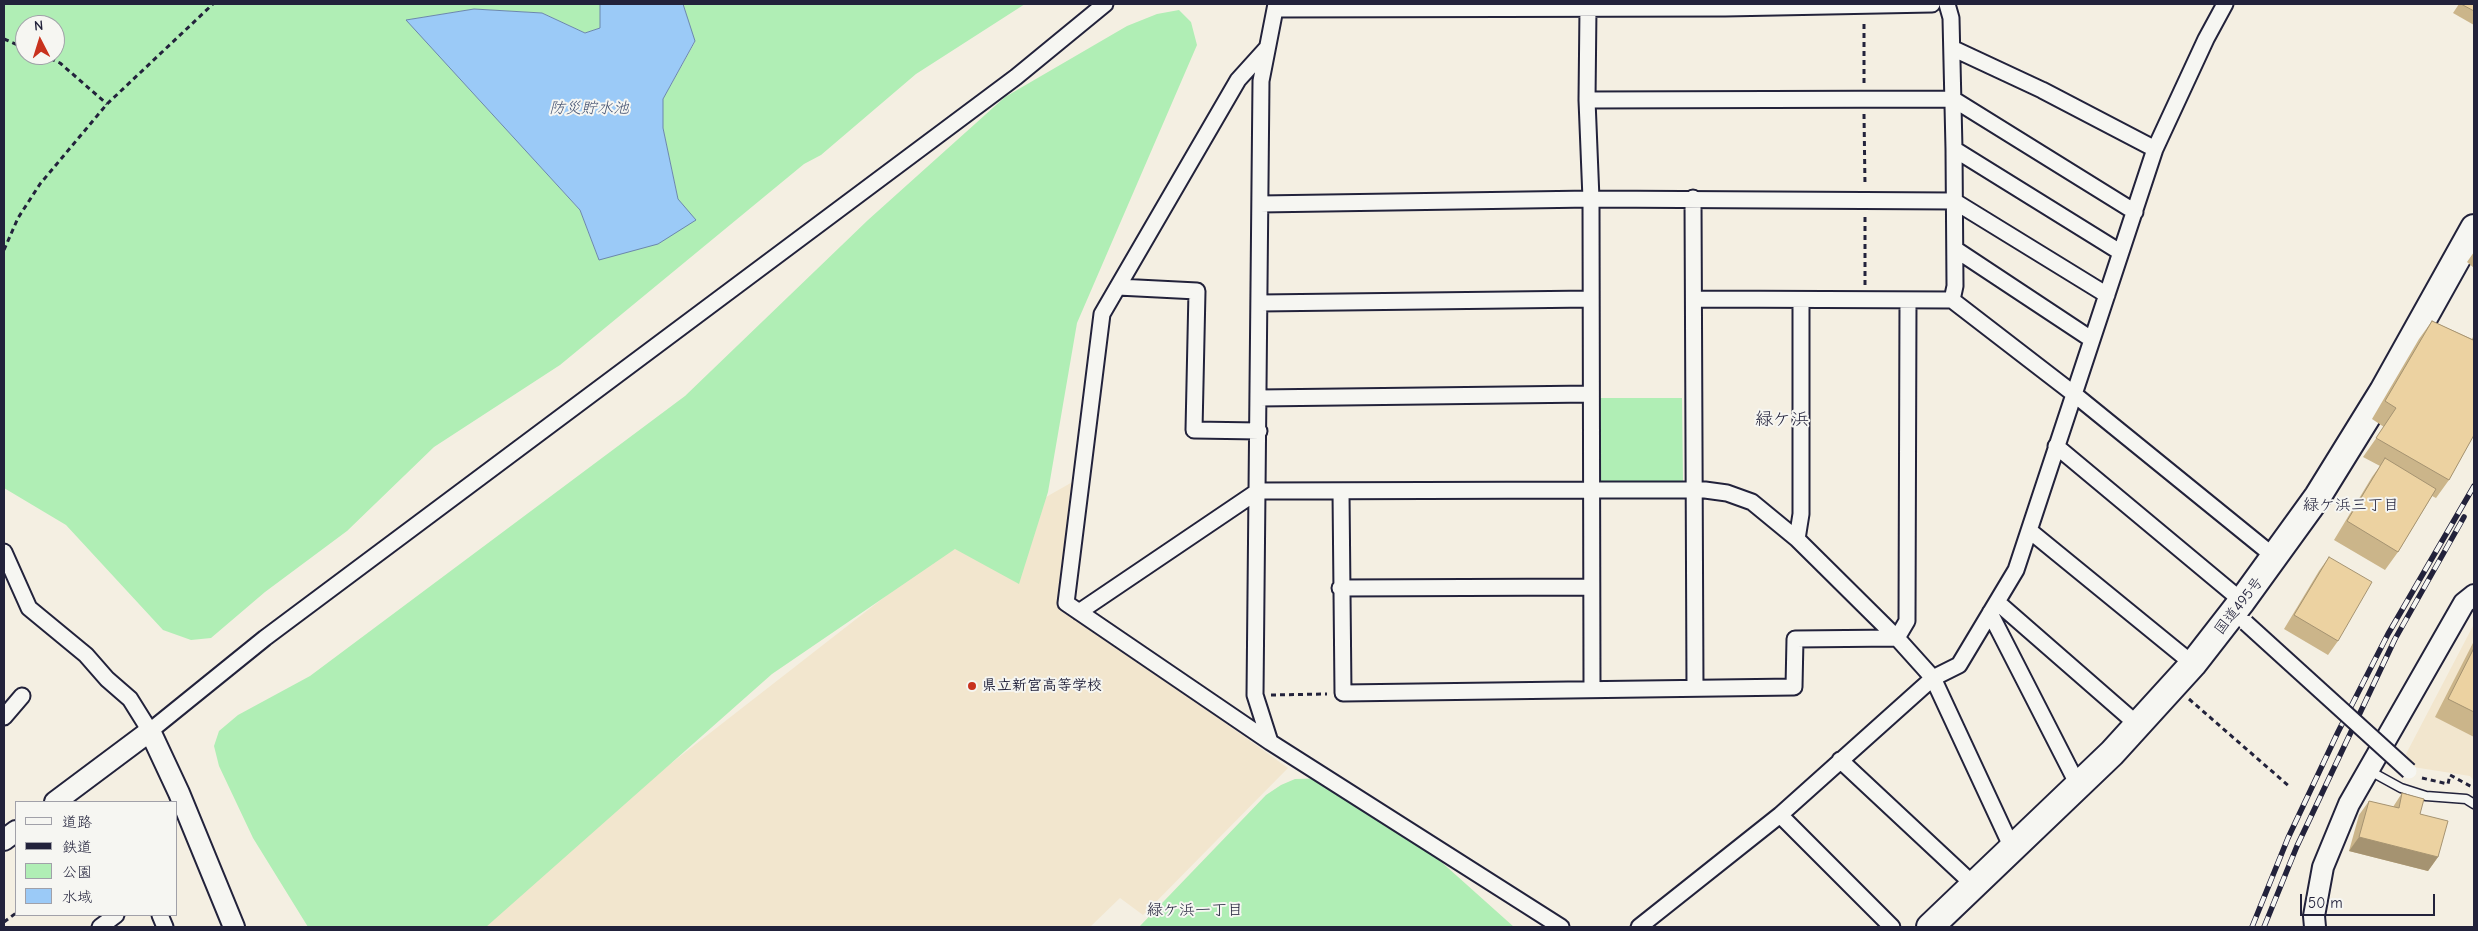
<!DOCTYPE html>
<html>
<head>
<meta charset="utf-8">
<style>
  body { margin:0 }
  #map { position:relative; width:2478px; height:931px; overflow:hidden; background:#f4efe2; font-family:"Comic Neue","Klee One",sans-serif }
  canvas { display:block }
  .frame { position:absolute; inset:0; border:5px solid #22223b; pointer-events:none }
  .legend { position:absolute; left:15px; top:801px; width:162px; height:115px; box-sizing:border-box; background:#f6f6f2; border:1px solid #a1a1a9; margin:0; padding:6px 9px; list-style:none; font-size:15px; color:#22223b }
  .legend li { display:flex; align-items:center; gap:10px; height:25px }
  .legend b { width:25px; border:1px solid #a1a1a9 }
  .north { position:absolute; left:15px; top:15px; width:50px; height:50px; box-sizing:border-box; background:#f6f6f2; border:1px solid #a1a1a9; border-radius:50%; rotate:355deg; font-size:14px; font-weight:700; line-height:20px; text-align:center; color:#22223b }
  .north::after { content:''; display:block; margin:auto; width:18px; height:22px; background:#c8321e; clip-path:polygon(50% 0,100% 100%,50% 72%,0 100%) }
  .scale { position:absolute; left:2300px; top:894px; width:135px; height:22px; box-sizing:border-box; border:2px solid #22223b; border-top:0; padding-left:6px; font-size:15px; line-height:18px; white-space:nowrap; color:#22223b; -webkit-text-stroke:4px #f6f6f2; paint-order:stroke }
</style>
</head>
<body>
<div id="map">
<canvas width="2478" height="931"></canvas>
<div class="frame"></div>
<ul class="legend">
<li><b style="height:6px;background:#f6f6f2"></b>道路</li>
<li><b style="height:6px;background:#22223b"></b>鉄道</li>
<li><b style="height:14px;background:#b0eeb5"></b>公園</li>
<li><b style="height:14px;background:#9bcaf7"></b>水域</li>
</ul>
<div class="north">N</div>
<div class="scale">50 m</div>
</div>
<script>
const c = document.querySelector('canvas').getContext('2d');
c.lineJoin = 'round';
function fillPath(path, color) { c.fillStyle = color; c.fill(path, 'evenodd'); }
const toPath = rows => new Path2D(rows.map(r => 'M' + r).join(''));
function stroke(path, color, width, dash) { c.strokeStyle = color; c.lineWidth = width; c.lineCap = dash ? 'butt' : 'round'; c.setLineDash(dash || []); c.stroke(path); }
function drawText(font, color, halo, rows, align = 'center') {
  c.font = font + ' "Comic Neue","Klee One",sans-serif'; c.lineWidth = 4; c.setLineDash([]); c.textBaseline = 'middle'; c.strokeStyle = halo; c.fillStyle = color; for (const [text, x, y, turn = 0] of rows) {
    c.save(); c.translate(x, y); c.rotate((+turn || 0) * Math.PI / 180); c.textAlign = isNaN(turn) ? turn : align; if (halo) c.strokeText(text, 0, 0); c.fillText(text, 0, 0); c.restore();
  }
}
const built = toPath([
  [1083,476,1059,604,1288,768,1143,915,1120,898,1090,927,461,927,923,567],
  [2474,624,2474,781,2470,776,2413,767,2406,754]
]);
const green = toPath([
  [4,4,600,4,600,28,585,33,542,13,474,9,407,20,580,210,599,260,678,199,663,128,663,99,695,42,683,4,1025,4,916,74,821,155,804,164,560,365,434,447,347,531,265,592,211,638,191,640,163,630,66,525,4,488],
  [25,25,55,25,55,55,25,55],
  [1179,10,1191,22,1197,45,1077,323,1048,492,1019,584,955,549,772,674,486,927,308,927,253,838,219,766,214,746,219,731,238,715,310,676,685,396,868,220,1005,97,1127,26,1157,14],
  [1598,398,1682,398,1683,481,1598,482],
  [1329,778,1381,808,1514,927,1139,927,1266,795,1281,785,1295,779]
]);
const water = toPath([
  [600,4,683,4,695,41,663,99,663,128,678,199,696,220,658,244,599,260,580,210,406,20,474,9,542,13,585,33,600,28,600,4]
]);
const path = toPath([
  [4,39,25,48],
  [42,55,60,63,107,104],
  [1864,83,1864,22],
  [1864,114,1865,185],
  [1865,217,1865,285],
  [4,250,18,218,40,184,107,104,213,4],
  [1271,695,1327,694],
  [2189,699,2290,787],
  [2422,778,2448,784,2450,775,2472,787],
  [4,922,16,913]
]);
const lane = toPath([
  [2370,771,2401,788,2426,796,2466,799,2474,804]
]);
const street = toPath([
  [1276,4,1261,81,1255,695,1270,742,1561,927],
  [1947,4,1951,18,1954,149,1955,286,1952,300],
  [1588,8,1587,100,1591,199,1592,688],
  [1275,9,1725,8,1932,4],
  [1952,48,2042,90,2155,149],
  [1266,49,1238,80,1102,314,1066,603,1270,742],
  [1587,100,1953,99,2135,212],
  [1954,149,2120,252],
  [1693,198,1695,688],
  [1260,204,1591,199,1954,201,2107,295],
  [1955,249,2091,339],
  [1118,287,1197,291,1194,430,1259,431],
  [1695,299,1952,300,2074,394,2276,558],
  [1260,303,1591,299],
  [1259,398,1591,394],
  [2056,446,2242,601],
  [1341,492,1343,693,1794,687,1795,639,1897,638],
  [2030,531,2193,664],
  [1797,539,1801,514,1801,300],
  [4,552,29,608,86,655,107,679,130,699,150,731,265,638,1016,77,1105,4],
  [1340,588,1590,587],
  [1997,602,2138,725],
  [1079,612,1258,491,1591,490,1705,490,1727,493,1752,502,1797,539,1897,638,1933,678,2013,850],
  [1990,613,2079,787],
  [1897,638,1907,621,1908,300],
  [4,717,22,696],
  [1840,760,1975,886],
  [1780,815,1892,927],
  [160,915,165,927],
  [100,927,116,915],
  [1639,927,1780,815,1933,678,1959,665,2016,570,2155,149,2206,39,2225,4]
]);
const secondary = toPath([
  [55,802,150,731,179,793,234,927],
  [4,840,16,831],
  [2315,927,2314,916,2323,867,2349,804,2464,603,2474,595]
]);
const highway = toPath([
  [1930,927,2112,753,2193,664,2242,601,2318,496,2383,391,2474,228]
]);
const rail = toPath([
  [2252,927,2288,838,2338,732,2388,634,2474,486],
  [2264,927,2297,846,2395,639,2464,517]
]);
const streetBridge = toPath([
  [2246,623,2409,771]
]);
const wall = toPath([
  [2459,4,2474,4,2474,25,2453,13],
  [2474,252,2474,268,2467,262],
  [2432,321,2472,339,2474,335,2474,435,2449,480,2436,498,2432,496,2398,552,2385,570,2334,540,2372,477,2380,466,2363,457,2384,427,2372,419,2419,339],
  [2329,557,2338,641,2328,655,2284,629,2319,571],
  [2474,641,2474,737,2435,717],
  [2402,793,2420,814,2438,857,2428,871,2349,851,2359,815,2369,801,2393,807]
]);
const shadedWall = toPath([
  [2359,837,2438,857,2428,871,2349,851]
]);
const building = toPath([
  [2461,4,2474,4,2474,11,2461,4],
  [2432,321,2473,340,2474,337,2474,435,2449,480,2376,438,2396,408,2385,401,2432,321],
  [2385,458,2436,489,2398,552,2347,521,2385,458],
  [2329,557,2372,582,2338,641,2294,615,2329,557],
  [2474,648,2474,712,2448,699,2474,648],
  [2402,793,2424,799,2420,814,2448,821,2438,857,2359,837,2369,801,2399,808,2402,793]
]);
const markers = [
  [972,686,5,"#c8321e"]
];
const streetNames = [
  ["国道495号",2239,606,-52]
];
const poiNames = [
  ["県立新宮高等学校",982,686]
];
const waterNames = [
  ["防災貯水池",589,108]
];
const neighbourhoodNames = [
  ["緑ケ浜三丁目",2351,505],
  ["緑ケ浜一丁目",1195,910]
];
const quarterNames = [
  ["緑ケ浜",1782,420]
];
fillPath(built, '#f2e6ce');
fillPath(green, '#b0eeb5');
fillPath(water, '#9bcaf7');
stroke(water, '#6b87ac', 1);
stroke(lane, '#22223b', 11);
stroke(street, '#22223b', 19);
stroke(secondary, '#22223b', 24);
stroke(highway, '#22223b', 30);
stroke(path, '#22223b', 3, [5, 4]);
stroke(lane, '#f6f6f2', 8);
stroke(street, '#f6f6f2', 15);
stroke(secondary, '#f6f6f2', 20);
stroke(highway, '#f6f6f2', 26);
stroke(rail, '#22223b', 5.5);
stroke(rail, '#f6f6f2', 4, [11]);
stroke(streetBridge, '#22223b', 19, []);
stroke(streetBridge, '#f6f6f2', 15);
fillPath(wall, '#cbb58a');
fillPath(shadedWall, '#a59371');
fillPath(building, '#ecd2a1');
stroke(building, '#a59371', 1);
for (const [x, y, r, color] of markers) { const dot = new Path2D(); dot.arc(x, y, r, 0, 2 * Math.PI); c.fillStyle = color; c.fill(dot); stroke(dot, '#f6f6f2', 2); }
drawText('15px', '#22223b', '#f6f6f2', streetNames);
drawText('bold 15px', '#22223b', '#f6f6f2', poiNames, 'left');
drawText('italic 16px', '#465473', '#f6f6f2', waterNames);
drawText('16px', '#22223b', '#f6f6f2', neighbourhoodNames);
drawText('18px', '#22223b', '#f6f6f2', quarterNames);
</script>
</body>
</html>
